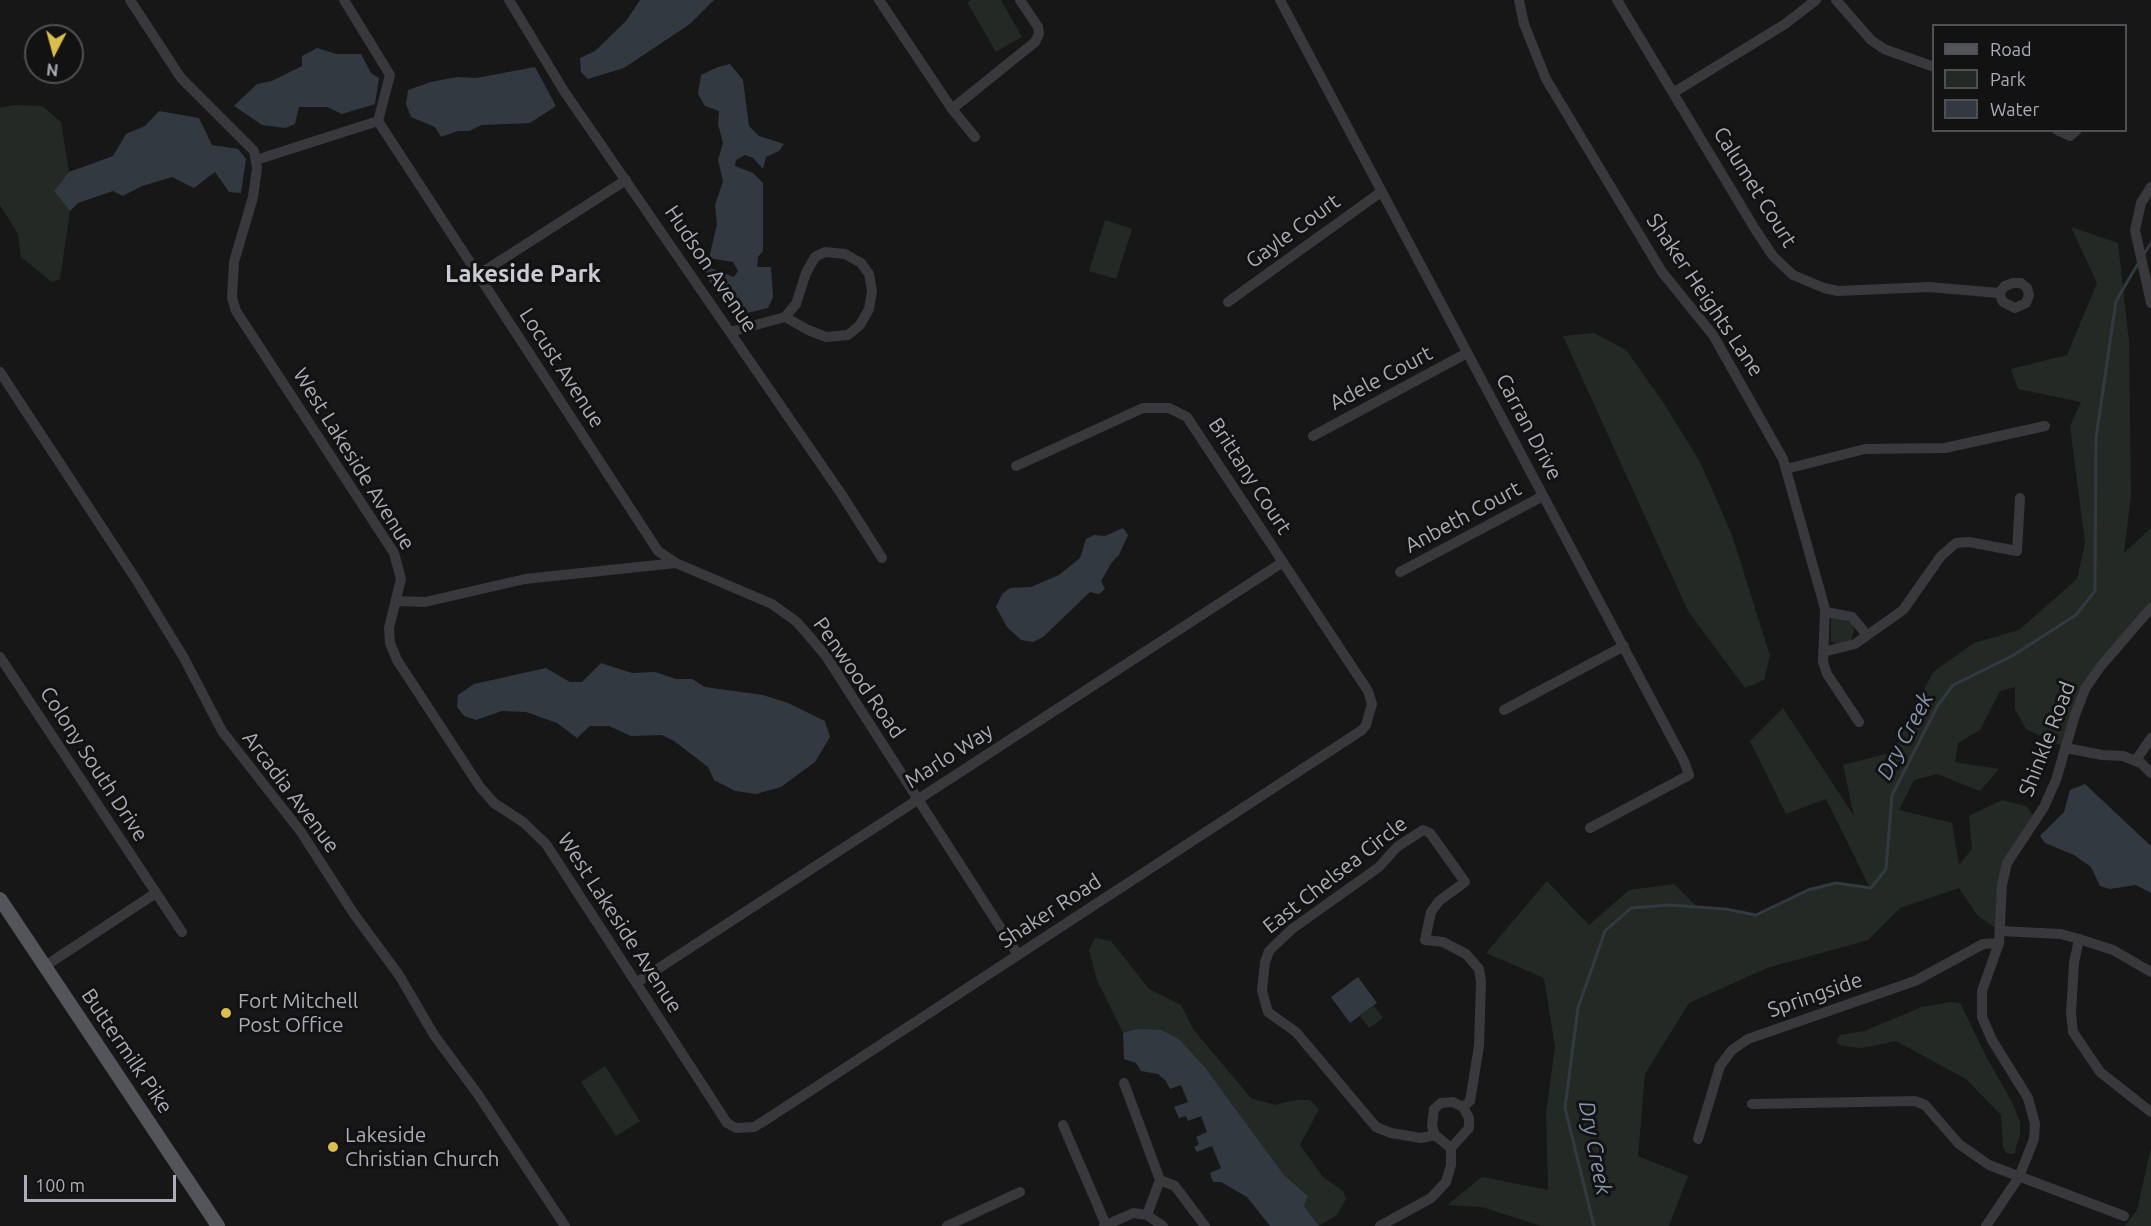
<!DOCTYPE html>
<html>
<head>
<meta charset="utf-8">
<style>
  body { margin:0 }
  #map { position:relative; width:2151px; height:1226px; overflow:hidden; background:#171718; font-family:Ubuntu,sans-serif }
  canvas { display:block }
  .legend { position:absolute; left:1932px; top:24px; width:195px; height:108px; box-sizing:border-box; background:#121213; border:2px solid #4f5054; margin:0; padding:8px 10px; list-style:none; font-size:18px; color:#aaacb6 }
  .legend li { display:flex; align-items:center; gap:12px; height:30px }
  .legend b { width:30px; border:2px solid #4f5054 }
  .north { position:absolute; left:24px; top:24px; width:60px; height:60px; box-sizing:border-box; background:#121213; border:2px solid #4f5054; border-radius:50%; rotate:186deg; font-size:16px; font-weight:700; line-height:24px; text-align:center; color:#aaacb6 }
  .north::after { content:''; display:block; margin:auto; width:21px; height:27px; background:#dbbe4b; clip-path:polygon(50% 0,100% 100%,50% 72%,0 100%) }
  .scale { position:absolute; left:24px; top:1175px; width:152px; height:27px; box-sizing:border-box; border:3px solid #aaacb6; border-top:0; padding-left:8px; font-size:18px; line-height:21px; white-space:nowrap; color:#aaacb6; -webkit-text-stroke:4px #121213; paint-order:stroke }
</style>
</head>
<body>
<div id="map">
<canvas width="2151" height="1226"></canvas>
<ul class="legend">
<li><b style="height:8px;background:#54555b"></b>Road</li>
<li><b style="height:16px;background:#232a25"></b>Park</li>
<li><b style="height:16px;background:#333941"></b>Water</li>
</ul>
<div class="north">N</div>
<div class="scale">100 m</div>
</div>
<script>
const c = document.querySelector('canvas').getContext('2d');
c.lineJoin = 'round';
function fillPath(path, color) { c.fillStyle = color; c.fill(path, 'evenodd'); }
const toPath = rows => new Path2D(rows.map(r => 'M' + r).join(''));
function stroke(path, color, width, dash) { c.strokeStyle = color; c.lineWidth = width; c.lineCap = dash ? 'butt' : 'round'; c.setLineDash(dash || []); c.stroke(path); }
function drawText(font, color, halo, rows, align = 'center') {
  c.font = font + ' Ubuntu,sans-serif'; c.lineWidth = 6; c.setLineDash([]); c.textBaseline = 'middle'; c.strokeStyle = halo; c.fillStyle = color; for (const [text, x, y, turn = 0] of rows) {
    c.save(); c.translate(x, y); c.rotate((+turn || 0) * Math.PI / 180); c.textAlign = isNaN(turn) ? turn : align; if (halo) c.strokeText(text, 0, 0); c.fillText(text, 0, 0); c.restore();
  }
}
const green = toPath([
  [971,0,1001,0,1022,37,996,52,967,2],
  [15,105,42,106,61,122,69,172,54,191,70,211,60,279,52,282,21,257,18,234,0,205,0,108],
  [1105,220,1132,229,1116,279,1089,271],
  [2071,227,2118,243,2129,342,2131,495,2124,553,2151,528,2151,608,2100,667,2066,748,2026,729,2015,709,2015,687,2000,691,1980,730,1958,743,1955,762,1999,769,1980,791,1937,774,1914,780,1899,810,1952,823,1959,865,1972,849,1969,816,2002,800,2026,806,2036,819,2010,855,2000,931,1978,916,1959,888,1900,908,1868,940,1767,968,1689,1003,1645,1074,1638,1156,1688,1176,1669,1226,1541,1226,1482,1207,1447,1205,1482,1177,1548,1190,1546,1112,1555,1047,1544,978,1486,953,1547,881,1589,925,1629,890,1674,884,1697,907,1756,915,1808,890,1836,883,1870,888,1826,799,1786,814,1750,741,1783,708,1854,816,1843,765,1893,752,1933,672,1974,643,2019,630,2077,579,2085,543,2070,426,2081,402,2018,389,2011,369,2067,355,2097,283],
  [1594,333,1626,350,1663,402,1700,462,1732,535,1770,656,1764,680,1745,688,1688,611,1563,336],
  [1831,618,1852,623,1854,631,1851,640,1837,644,1831,641],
  [1095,938,1111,941,1149,989,1181,1005,1193,1029,1251,1098,1275,1105,1295,1100,1310,1100,1319,1109,1300,1145,1323,1177,1343,1191,1346,1199,1337,1215,1319,1226,1304,1206,1308,1196,1284,1175,1204,1066,1179,1039,1136,1029,1123,1033,1097,980,1089,950],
  [1950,1002,1960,1003,1987,1058,2012,1102,2020,1122,2020,1135,2014,1154,2006,1153,2003,1147,2001,1115,1966,1079,1896,1041,1862,1048,1842,1046,1836,1042,1840,1035,1864,1031,1922,1007],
  [1374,1006,1383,1018,1369,1028,1360,1016],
  [605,1066,640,1121,616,1136,581,1082],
  [2151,1148,2151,1226,2125,1226,2137,1210]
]);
const water = toPath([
  [640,0,714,0,690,24,624,68,588,79,581,72,580,58,595,51,626,21],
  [317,48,336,54,361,54,371,73,379,78,375,104,342,114,327,107,299,107,295,124,285,128,262,125,234,106,257,84,272,81,302,66,302,56],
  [730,64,743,80,749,126,759,136,784,144,779,151,766,157,763,169,753,158,745,155,736,160,735,166,753,173,763,183,763,251,758,257,757,267,771,267,773,297,768,308,743,314,731,310,708,279,705,266,734,277,738,271,733,262,709,258,717,224,715,205,723,181,718,160,723,143,718,124,719,111,705,106,698,94,701,75,718,67],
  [535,67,556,106,530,123,482,125,469,131,458,131,441,137,435,127,411,117,406,104,408,90,431,82,457,77,476,78],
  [159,111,199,118,212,145,238,149,246,159,241,193,229,192,215,172,194,188,172,177,142,186,123,196,113,191,78,203,70,211,54,191,69,172,113,156,126,134,145,126],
  [1123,528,1128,535,1119,555,1112,562,1101,581,1105,589,1099,594,1090,592,1043,637,1033,642,1021,640,1007,627,996,607,1002,594,1010,588,1031,587,1059,575,1080,558,1086,539,1094,535,1105,536],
  [601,663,632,673,655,672,676,679,692,679,705,687,763,695,788,703,825,721,830,737,815,762,781,787,756,794,735,791,714,780,708,767,674,741,662,735,631,736,609,726,590,726,577,738,557,723,526,712,502,711,476,720,464,716,457,707,458,695,474,684,546,668,570,682,582,682],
  [2085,784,2151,846,2151,893,2136,885,2110,889,2100,886,2091,867,2074,855,2045,843,2040,836,2064,812,2070,790],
  [1358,977,1377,1003,1350,1023,1331,997],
  [1136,1029,1161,1030,1179,1039,1204,1066,1284,1175,1308,1196,1304,1206,1319,1226,1270,1226,1247,1197,1221,1182,1213,1182,1210,1173,1221,1168,1212,1146,1197,1152,1194,1147,1199,1144,1196,1137,1207,1132,1201,1116,1188,1121,1186,1116,1179,1118,1174,1107,1188,1102,1181,1085,1170,1089,1166,1081,1158,1074,1141,1071,1136,1063,1124,1059,1123,1033]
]);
const stream = toPath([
  [2144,254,2151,243],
  [1594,1226,1565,1108,1578,1008,1605,931,1631,908,1669,905,1725,909,1756,915,1808,890,1836,883,1871,888,1886,869,1892,795,1938,705,1953,685,2012,656,2076,615,2095,591,2096,438,2116,301,2139,262]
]);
const minor = toPath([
  [130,0,181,78,254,151,257,168,253,197,234,262,232,298,236,311,394,553,401,579,389,628,390,643,397,660,480,787,494,803,523,822,546,844,718,1109,727,1123,736,1128,754,1127,764,1121,1362,730,1366,725,1372,704,1368,691,1187,417,1169,408,1143,408,1016,466],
  [344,0,390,75,378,121],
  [509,0,564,91,842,495,882,558],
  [879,0,952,109,975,137],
  [1280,0,1684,761,1689,775,1590,828],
  [1519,0,1524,24,1546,79,1662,272,1713,335,1783,459,1825,609,1823,662,1827,674,1859,722],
  [1617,0,1755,229,1773,256,1793,275,1824,288,1838,291,1929,287,1999,293],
  [1836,0,1871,40,1884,49,1934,67],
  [1673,93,1785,24,1816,0],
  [952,109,1035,42,1039,34,1038,27,1020,0],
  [378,121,658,551,676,563],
  [2057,130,2070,136,2077,130],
  [256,160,378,121],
  [2151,187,2141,203,2135,230,2151,303],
  [478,275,626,180],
  [2013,283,2021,283,2027,288,2029,295,2026,303,2015,308,2003,302,1999,293,2005,286,2013,283],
  [1228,302,1381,192],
  [730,332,785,317,808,330,826,337,848,335,860,325,869,309,872,291,869,274,861,263,845,254,825,252,815,257,806,273,796,304,785,317],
  [0,372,137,581,184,658,222,731,301,832,354,914,399,975,434,1035,477,1093,565,1226],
  [1313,436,1467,353],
  [1786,469,1865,449,1945,448,2045,426],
  [1400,572,1543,496],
  [397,601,425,602,525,579,676,563,772,604,797,622,826,656,1018,955],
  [1826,612,1852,617,1867,635],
  [1823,652,1855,644,1903,610,1941,556,1956,543,1969,542,2017,551,2020,498],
  [0,657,182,932],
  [1504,710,1624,646],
  [2066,748,2102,755,2123,756,2141,763,2151,773],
  [2136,760,2151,738],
  [2000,931,2061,934,2079,939,2113,950,2151,972],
  [2079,939,2074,963,2071,1014,2073,1032,2100,1072,2151,1112],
  [45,966,156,893],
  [636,983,1283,562],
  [1124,1083,1160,1180,1147,1215],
  [1752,1104,1915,1101,1925,1105,1959,1144,1989,1165,2124,1216],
  [1063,1125,1106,1225],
  [1435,1135,1421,1138,1391,1133,1376,1127,1296,1032,1268,1012,1262,991,1265,962,1269,951,1292,929,1379,867,1397,847,1423,830,1430,833,1465,882,1439,901,1431,912,1425,940,1443,942,1466,954,1479,969,1481,982,1479,1046,1470,1101,1463,1107],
  [1698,1139,1720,1066,1732,1050,1748,1039,1915,981,1983,944,1999,943],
  [1160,1180,1175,1186,1205,1226],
  [947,1226,1020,1192],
  [1104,1226,1133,1213,1147,1215,1163,1226],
  [1380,1226,1431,1198,1446,1182,1451,1165,1451,1148,1435,1135,1432,1126,1434,1109,1441,1103,1453,1102,1463,1107,1469,1118,1469,1128,1451,1148],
  [1986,1226,2019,1177,2034,1139,2035,1124,2028,1098,1992,1040,1982,1017,1982,991,1999,943,2002,885,2007,863,2044,807,2056,780,2075,715,2085,689,2100,667,2151,608]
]);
const major = toPath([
  [0,899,218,1226]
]);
const markers = [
  [226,1013,6,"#dbbe4b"],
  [333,1147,6,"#dbbe4b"]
];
const streetNames = [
  ["Calumet Court",1755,187,58],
  ["Gayle Court",1293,231,-36],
  ["Hudson Avenue",711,269,56],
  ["Shaker Heights Lane",1705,295,56],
  ["Locust Avenue",562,368,57],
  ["Adele Court",1381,378,-28],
  ["Carran Drive",1529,427,62],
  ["West Lakeside Avenue",354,459,58],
  ["Brittany Court",1250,476,57],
  ["Anbeth Court",1463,517,-28],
  ["Penwood Road",859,678,55],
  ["Shinkle Road",2047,739,-69],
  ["Marlo Way",949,756,-33],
  ["Colony South Drive",94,764,57],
  ["Arcadia Avenue",291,792,53],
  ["East Chelsea Circle",1335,875,-38],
  ["Shaker Road",1050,911,-33],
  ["West Lakeside Avenue",620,923,57],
  ["Springside",1815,995,-19],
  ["Buttermilk Pike",127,1051,56]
];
const poiNames = [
  ["Fort Mitchell",238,1001],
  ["Post Office",238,1025],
  ["Lakeside",345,1135],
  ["Christian Church",345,1159]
];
const waterNames = [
  ["Dry Creek",1905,736,-62],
  ["Dry Creek",1595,1148,79]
];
const quarterNames = [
  ["Lakeside Park",523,274]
];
fillPath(green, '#232a25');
fillPath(water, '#333941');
stroke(stream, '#333941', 3);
stroke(minor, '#38383d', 10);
stroke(major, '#54555b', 14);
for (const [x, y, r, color] of markers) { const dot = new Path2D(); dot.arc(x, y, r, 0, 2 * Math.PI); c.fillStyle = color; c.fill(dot); stroke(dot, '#121213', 2); }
drawText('21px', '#aaacb6', '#121213', streetNames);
drawText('21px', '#aaacb6', '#121213', poiNames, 'left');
drawText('italic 22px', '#8695ad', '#121213', waterNames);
drawText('bold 24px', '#cbccd3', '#121213', quarterNames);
</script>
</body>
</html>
